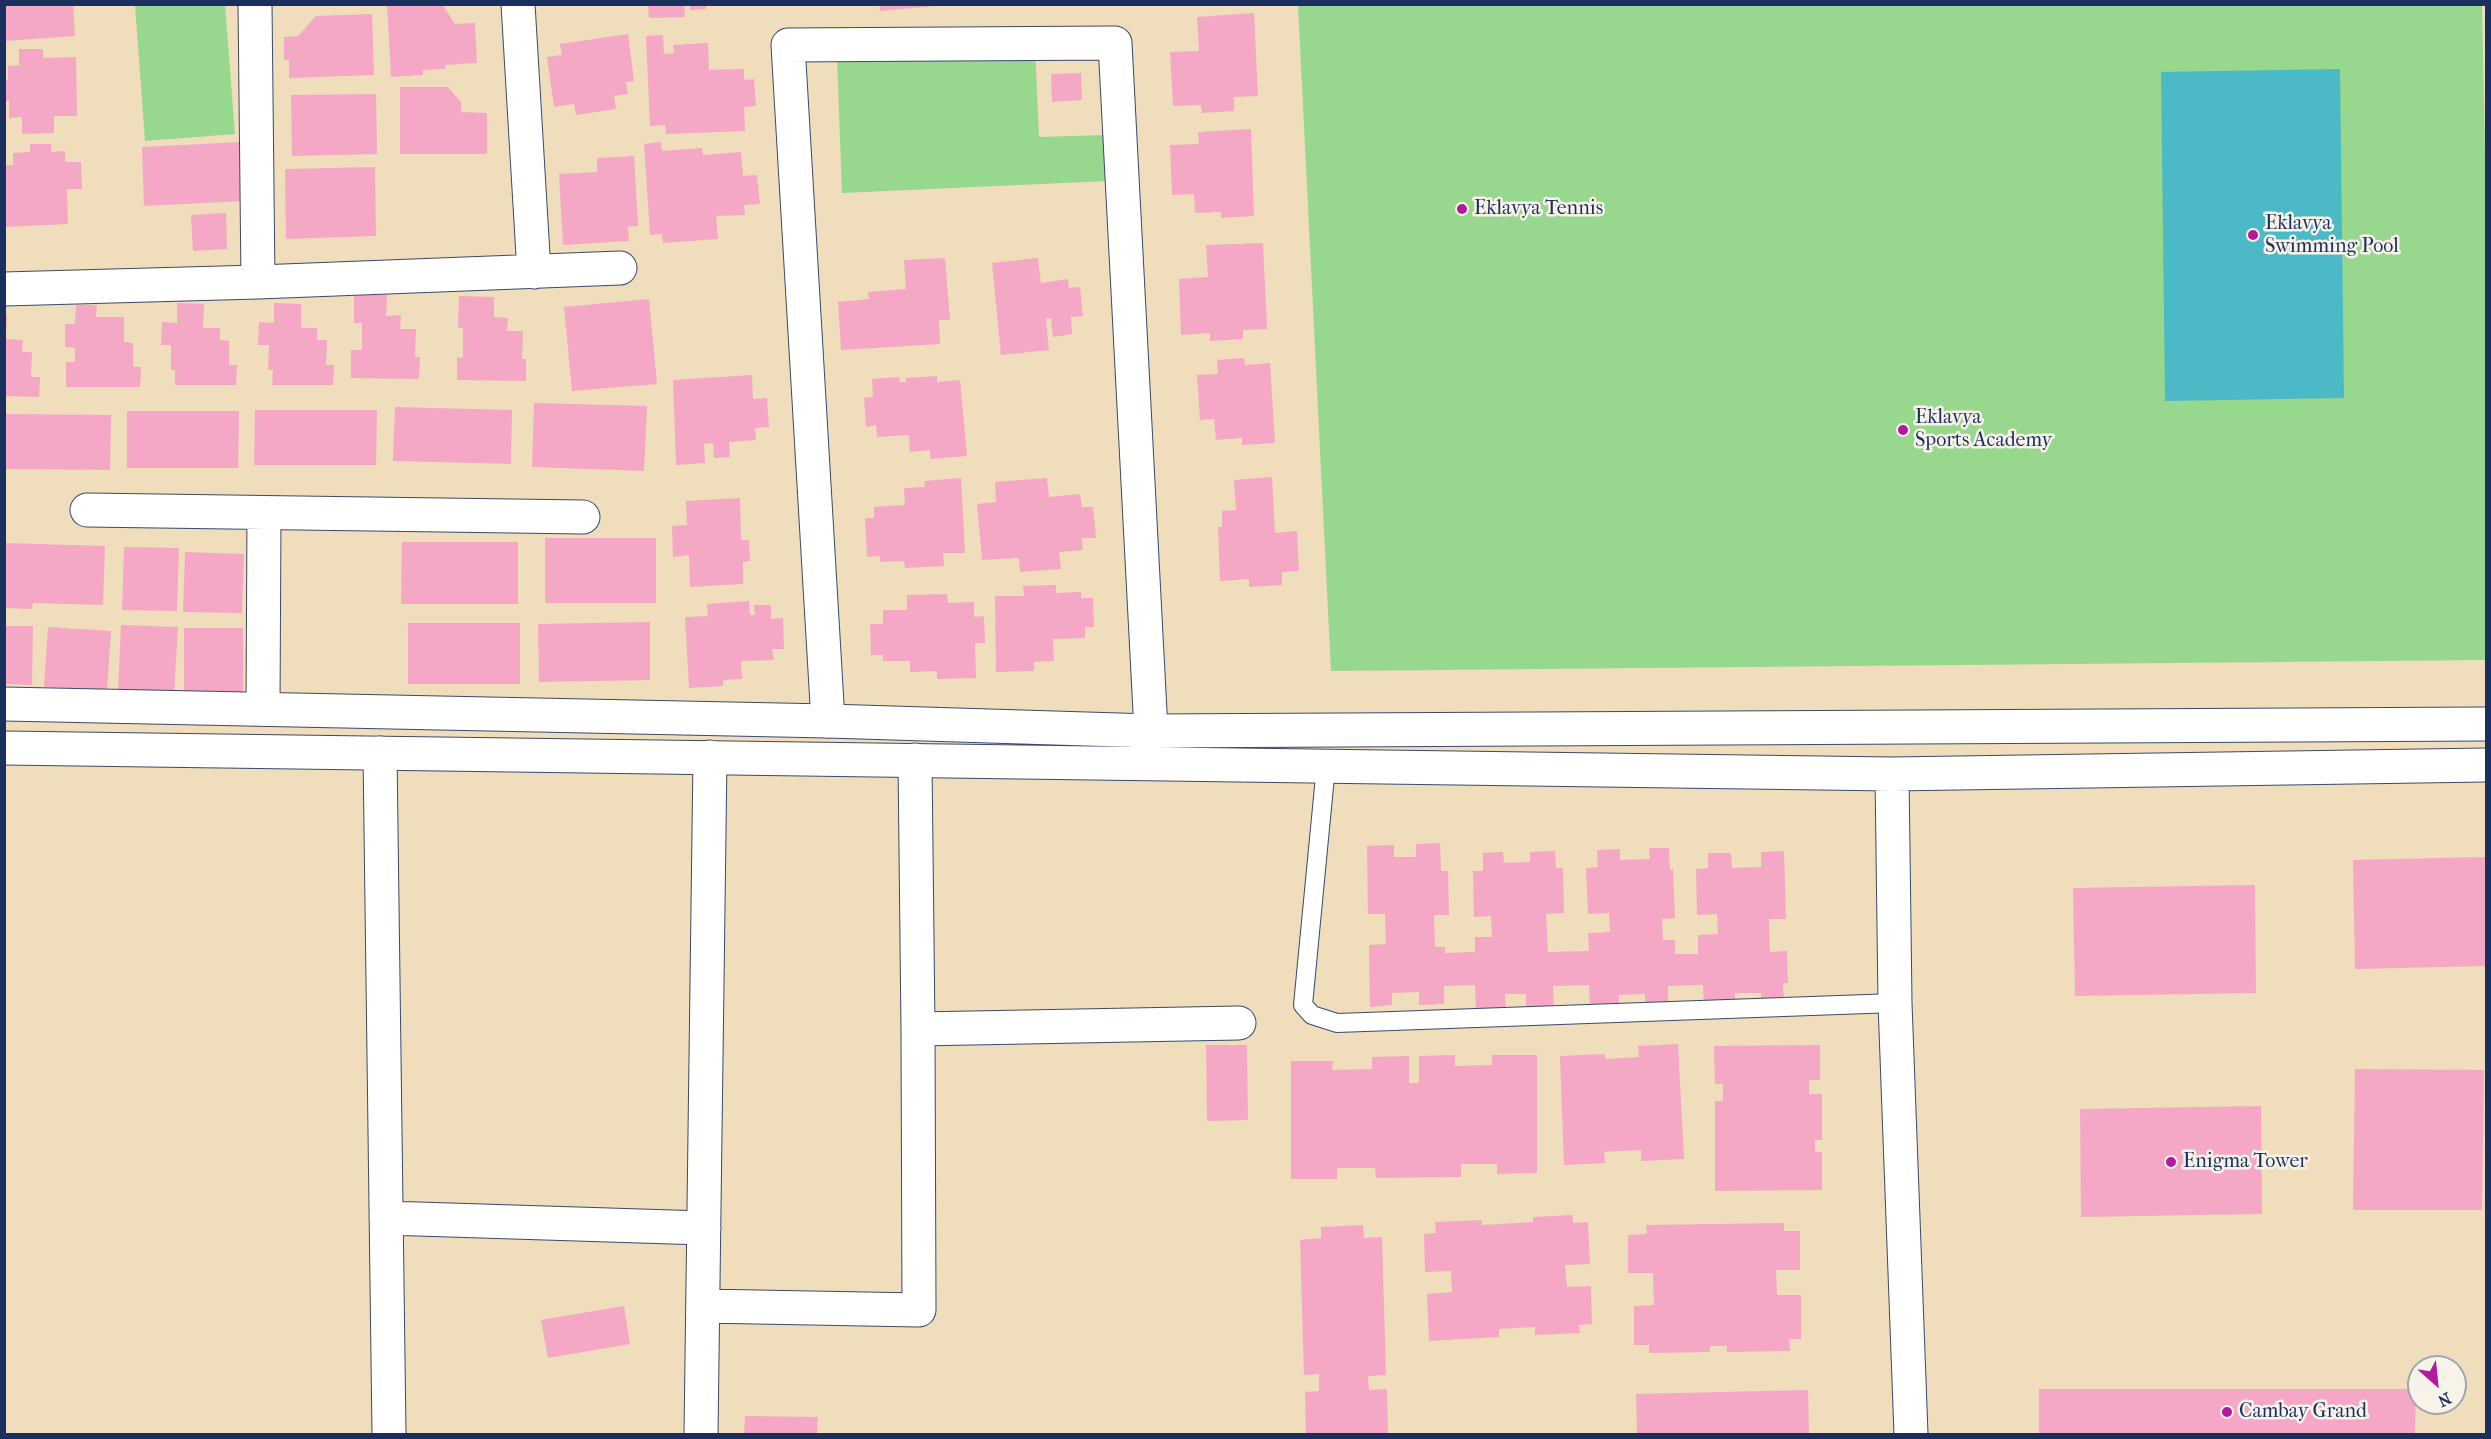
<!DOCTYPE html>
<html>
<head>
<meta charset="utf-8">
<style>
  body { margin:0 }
  #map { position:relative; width:2491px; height:1439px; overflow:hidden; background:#efddbc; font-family:"IM FELL French Canon",serif }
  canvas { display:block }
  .frame { position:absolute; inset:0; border:6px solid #1b2f5e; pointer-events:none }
  .north { position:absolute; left:2407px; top:1355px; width:60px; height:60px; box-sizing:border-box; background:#f7f3e8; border:2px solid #9fa5b1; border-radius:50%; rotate:153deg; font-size:16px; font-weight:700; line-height:24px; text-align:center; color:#1b2f5e }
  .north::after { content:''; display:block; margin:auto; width:21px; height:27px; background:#b5179e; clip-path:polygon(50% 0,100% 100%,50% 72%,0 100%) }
</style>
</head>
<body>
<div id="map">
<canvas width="2491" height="1439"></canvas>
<div class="frame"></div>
<div class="north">N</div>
</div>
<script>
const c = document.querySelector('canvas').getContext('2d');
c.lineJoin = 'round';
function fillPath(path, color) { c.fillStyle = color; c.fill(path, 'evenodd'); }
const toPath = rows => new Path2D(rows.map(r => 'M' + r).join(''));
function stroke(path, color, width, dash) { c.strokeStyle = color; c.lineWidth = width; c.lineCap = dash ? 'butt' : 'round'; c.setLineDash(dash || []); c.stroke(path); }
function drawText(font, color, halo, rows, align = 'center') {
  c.font = font + ' "IM FELL French Canon",serif'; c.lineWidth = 5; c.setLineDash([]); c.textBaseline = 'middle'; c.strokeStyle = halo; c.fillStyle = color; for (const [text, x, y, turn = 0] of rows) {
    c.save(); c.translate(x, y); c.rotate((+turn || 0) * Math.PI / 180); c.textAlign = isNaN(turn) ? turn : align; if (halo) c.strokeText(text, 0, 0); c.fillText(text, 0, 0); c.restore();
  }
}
const green = toPath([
  [135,5,225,5,235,134,145,141],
  [1298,5,2482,5,2486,200,2486,660,1331,671],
  [1035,48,1039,137,1104,135,1107,181,842,193,837,57]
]);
const water = toPath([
  [2340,69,2344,398,2165,401,2161,72]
]);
const building = toPath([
  [5,4,73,4,75,36,5,41],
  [387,4,442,4,455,24,475,23,477,63,445,65,445,69,423,70,423,75,391,77],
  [648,4,684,4,685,17,649,18],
  [690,4,706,4,706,9,690,10],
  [879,4,933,4,934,6,880,11],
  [1254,13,1258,96,1234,97,1234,111,1202,113,1201,105,1173,106,1170,52,1199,51,1197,17],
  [372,14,374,75,289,78,289,60,284,60,284,37,298,36,316,16],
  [628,34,634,81,626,82,628,94,614,96,616,109,576,115,574,104,554,107,547,57,562,55,560,44],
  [663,35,664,54,674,53,673,45,708,43,709,70,744,69,744,80,754,79,756,106,744,107,745,131,666,134,665,125,650,126,646,36],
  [19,49,43,49,43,58,76,57,77,116,54,116,54,133,22,134,22,117,9,118,9,101,4,101,4,80,8,80,8,66,19,65],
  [1081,73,1082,100,1052,102,1051,74],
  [400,87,448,87,461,102,461,112,487,113,487,154,400,154],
  [376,94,377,154,292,156,291,95],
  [1251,129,1254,216,1221,218,1221,212,1195,213,1194,194,1172,195,1170,145,1199,144,1198,132],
  [242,142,245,201,144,206,142,147],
  [661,142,662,151,702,148,703,155,741,152,743,176,757,175,760,204,744,205,745,215,716,216,718,239,663,243,662,234,650,235,644,144],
  [30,144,51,144,51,152,65,151,65,162,81,162,82,189,67,189,68,224,4,227,4,165,13,165,13,153,30,152],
  [634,156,638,226,628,227,629,241,563,245,559,174,597,172,597,158],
  [375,167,376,236,286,239,285,169],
  [226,213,227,249,193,251,191,215],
  [1263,243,1267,329,1243,330,1243,339,1210,341,1210,333,1181,335,1179,279,1208,277,1206,245],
  [945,258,950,320,939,320,940,344,841,350,838,302,869,299,868,292,906,289,904,260],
  [1038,258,1041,283,1068,279,1069,288,1080,287,1083,316,1071,317,1072,334,1053,337,1051,318,1046,319,1049,350,1001,355,992,263],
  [354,295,387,295,386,316,401,315,400,329,416,329,415,357,420,357,419,379,351,378,351,350,362,350,362,323,354,323],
  [459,296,494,297,494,317,508,318,507,331,523,331,522,359,526,359,526,381,457,380,457,357,463,358,463,328,458,328],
  [649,299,657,384,572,391,564,307],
  [177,303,204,304,203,328,220,328,220,340,229,341,229,365,237,365,236,385,175,385,175,370,171,370,171,345,161,345,162,322,177,323],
  [274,303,301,304,301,328,317,328,317,340,327,340,326,365,334,365,333,385,272,385,273,370,268,370,269,345,258,345,259,322,274,323],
  [76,305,97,305,96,317,124,317,124,342,133,343,133,367,141,367,140,387,66,387,66,362,75,362,75,348,65,347,65,324,75,324],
  [5,315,7,315,6,332,5,332],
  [4,339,23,340,22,352,32,352,31,377,40,377,39,397,4,396],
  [1244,358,1245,365,1270,363,1275,443,1242,445,1242,438,1216,440,1214,419,1200,420,1197,375,1218,374,1217,360],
  [752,375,753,399,767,398,769,427,755,428,756,440,729,442,730,457,714,458,713,443,704,444,705,463,676,465,673,380],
  [937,376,937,382,960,380,967,456,930,459,930,450,910,452,909,435,877,437,876,425,866,427,864,398,873,397,872,379,899,377,900,382,906,382,906,378],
  [534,403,647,406,644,471,532,467],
  [395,407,512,410,511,464,393,461],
  [255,410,377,410,376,465,254,465],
  [127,411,239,411,238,468,127,468],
  [4,414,111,415,110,470,4,469],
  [1272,477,1275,533,1297,531,1299,571,1282,572,1282,585,1249,587,1249,579,1220,581,1218,527,1222,527,1222,511,1236,510,1234,480],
  [961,478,965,553,943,553,944,566,905,568,904,561,880,562,880,556,867,557,865,518,874,518,874,507,905,505,904,488,925,487,924,481],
  [1047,478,1049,497,1080,494,1082,507,1093,507,1096,538,1082,538,1083,550,1059,552,1061,569,1020,572,1019,558,982,560,977,504,996,502,995,482],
  [740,498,741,540,749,540,750,561,743,562,743,584,690,587,689,555,673,557,672,526,687,525,686,501],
  [545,538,656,538,656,603,545,603],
  [402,542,518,542,518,604,401,604],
  [4,543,105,546,103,605,33,603,32,609,4,608],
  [124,547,179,548,177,611,122,610],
  [185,552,244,554,242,613,183,612],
  [1056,585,1056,593,1081,592,1081,598,1093,598,1094,627,1085,627,1085,638,1053,639,1054,661,1034,662,1034,671,996,672,995,596,1024,596,1023,586],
  [947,594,948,603,974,602,974,617,984,616,985,643,975,643,976,678,937,679,937,671,910,672,910,661,883,661,883,655,871,655,870,624,883,624,883,610,907,610,907,595],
  [749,601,750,615,755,615,754,605,771,605,771,619,783,618,784,649,772,649,774,660,741,661,742,679,723,680,723,686,689,688,685,617,708,616,707,604],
  [650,622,650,680,539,682,538,624],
  [408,623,520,623,520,684,408,684],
  [121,625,178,627,174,695,118,692],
  [4,626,33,626,32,685,4,684],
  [48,627,111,631,107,690,44,687],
  [184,628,243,628,243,692,184,692],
  [1440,843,1441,871,1448,871,1449,915,1434,915,1435,947,1445,947,1445,953,1475,952,1475,937,1492,937,1491,916,1474,917,1473,871,1483,871,1483,853,1503,852,1504,863,1530,862,1530,852,1555,851,1556,868,1563,868,1564,913,1546,914,1548,952,1589,951,1588,933,1610,932,1609,913,1588,914,1586,868,1598,867,1597,850,1620,849,1620,860,1650,859,1649,848,1669,848,1670,870,1673,869,1675,918,1662,919,1663,940,1675,940,1675,954,1698,954,1698,935,1718,934,1717,914,1697,915,1696,869,1708,868,1708,853,1731,853,1732,868,1761,867,1761,852,1784,851,1786,919,1769,919,1770,952,1787,951,1788,983,1783,983,1784,1003,1761,1004,1761,993,1735,993,1735,1005,1704,1006,1703,985,1668,986,1668,1002,1645,1002,1645,994,1619,995,1619,1004,1590,1005,1589,985,1553,986,1554,1010,1526,1011,1526,994,1505,994,1506,1012,1476,1013,1475,985,1444,986,1444,1004,1419,1005,1419,992,1392,993,1392,1005,1370,1007,1369,945,1386,944,1385,914,1368,914,1367,846,1394,845,1394,857,1416,857,1416,844],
  [2486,857,2486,966,2355,969,2353,860],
  [2255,885,2256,993,2075,996,2073,888],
  [1678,1044,1684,1159,1641,1161,1641,1150,1604,1152,1605,1163,1564,1165,1560,1056,1605,1054,1605,1059,1639,1057,1638,1046],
  [1206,1045,1247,1045,1248,1120,1207,1121],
  [1820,1045,1820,1080,1809,1080,1809,1094,1822,1094,1822,1140,1815,1140,1815,1152,1822,1152,1822,1190,1715,1191,1715,1101,1723,1101,1723,1084,1715,1084,1714,1046],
  [1455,1055,1455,1066,1492,1065,1492,1055,1537,1055,1537,1173,1497,1174,1497,1164,1461,1164,1461,1177,1376,1178,1375,1168,1337,1168,1337,1179,1291,1179,1291,1061,1333,1061,1332,1070,1372,1069,1372,1057,1409,1056,1409,1083,1419,1083,1419,1056],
  [2355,1069,2484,1070,2482,1210,2353,1210],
  [2261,1106,2262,1214,2081,1217,2080,1109],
  [1573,1215,1573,1223,1588,1222,1590,1264,1565,1265,1567,1287,1591,1286,1592,1324,1579,1325,1580,1333,1535,1335,1535,1327,1499,1329,1499,1337,1429,1341,1427,1294,1452,1292,1451,1271,1425,1272,1424,1234,1436,1233,1435,1222,1482,1220,1482,1225,1533,1222,1533,1217],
  [1784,1223,1784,1231,1800,1231,1800,1270,1776,1270,1777,1295,1801,1295,1801,1339,1789,1339,1790,1351,1727,1352,1727,1346,1710,1346,1710,1352,1649,1353,1649,1345,1634,1345,1634,1306,1654,1305,1653,1273,1628,1273,1628,1235,1647,1234,1646,1225],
  [1363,1225,1364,1238,1382,1237,1386,1375,1368,1376,1369,1390,1387,1389,1388,1434,1306,1434,1305,1392,1319,1391,1319,1374,1304,1375,1300,1240,1321,1238,1321,1227],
  [624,1306,630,1344,548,1358,541,1320],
  [2039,1389,2416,1389,2415,1434,2039,1434],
  [1808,1390,1809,1434,1637,1434,1636,1394],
  [745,1416,818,1417,817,1434,744,1434]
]);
const service = toPath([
  [1326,766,1303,1005,1312,1015,1337,1023,1895,1003]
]);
const minor = toPath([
  [255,4,258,282],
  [518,4,534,272],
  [4,289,258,282,620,268],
  [87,510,583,517],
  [263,709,264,513],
  [828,721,788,45,1115,43,1151,731],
  [380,753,389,1434],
  [915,760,918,1029],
  [386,1218,704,1228],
  [703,1306,919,1310,918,1029,1239,1023],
  [701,1434,710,757]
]);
const tertiary = toPath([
  [4,704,828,721,1151,731,2486,724],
  [4,748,1892,774,2486,765],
  [1892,774,1895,1003,1911,1434]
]);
const markers = [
  [1462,209,6,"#b5179e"],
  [2253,235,6,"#b5179e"],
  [1903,430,6,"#b5179e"],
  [2171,1162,6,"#b5179e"],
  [2227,1412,6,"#b5179e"]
];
const poiNames = [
  ["Eklavya Tennis",1474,209],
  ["Eklavya",2265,224],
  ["Swimming Pool",2265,247],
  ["Eklavya",1915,418],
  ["Sports Academy",1915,441],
  ["Enigma Tower",2183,1162],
  ["Cambay Grand",2239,1412]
];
fillPath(green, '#97d78e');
fillPath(water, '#4cb9c6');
fillPath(building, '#f4a8c5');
stroke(service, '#3b496c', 20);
stroke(minor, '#3b496c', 35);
stroke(tertiary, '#3b496c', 35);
stroke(service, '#fff', 18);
stroke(minor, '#fff', 33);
stroke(tertiary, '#fff', 33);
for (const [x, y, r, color] of markers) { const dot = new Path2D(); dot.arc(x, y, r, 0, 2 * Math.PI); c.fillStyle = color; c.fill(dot); stroke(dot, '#f7f3e8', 2); }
drawText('20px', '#1b2f5e', '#f7f3e8', poiNames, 'left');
</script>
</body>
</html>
